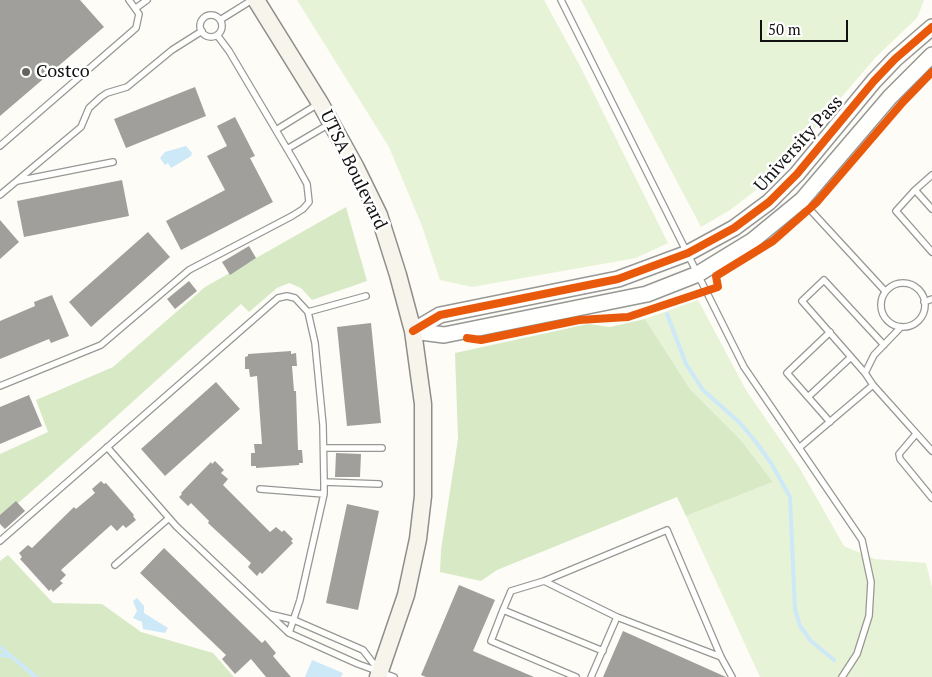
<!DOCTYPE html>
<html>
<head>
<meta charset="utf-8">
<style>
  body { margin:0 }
  #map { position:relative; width:932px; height:677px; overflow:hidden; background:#fdfcf7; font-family:"PT Serif",serif }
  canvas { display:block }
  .scale { position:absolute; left:760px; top:20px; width:88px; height:22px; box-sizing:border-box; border:2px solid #111; border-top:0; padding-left:6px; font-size:15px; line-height:18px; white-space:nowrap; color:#111; -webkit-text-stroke:4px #fff; paint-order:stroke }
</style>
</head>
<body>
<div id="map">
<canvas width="932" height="677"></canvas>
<div class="scale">50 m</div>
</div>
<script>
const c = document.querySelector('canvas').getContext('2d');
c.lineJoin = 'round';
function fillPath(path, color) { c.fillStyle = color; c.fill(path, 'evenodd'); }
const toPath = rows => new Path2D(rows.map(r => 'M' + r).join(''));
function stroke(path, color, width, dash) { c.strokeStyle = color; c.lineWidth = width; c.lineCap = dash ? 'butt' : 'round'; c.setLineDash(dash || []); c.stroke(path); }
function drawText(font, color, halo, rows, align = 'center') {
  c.font = font + ' "PT Serif",serif'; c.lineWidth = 5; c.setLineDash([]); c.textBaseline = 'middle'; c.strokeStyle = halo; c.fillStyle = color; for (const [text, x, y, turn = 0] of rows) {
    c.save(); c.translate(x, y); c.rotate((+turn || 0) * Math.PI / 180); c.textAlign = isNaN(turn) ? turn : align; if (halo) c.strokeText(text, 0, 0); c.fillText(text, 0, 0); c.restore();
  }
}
const green = toPath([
  [297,0,544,0,580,66,668,243,636,258,472,287,440,280,422,226,389,147],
  [581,0,924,0,917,18,876,57,772,178,730,210,701,227],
  [698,300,746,390,799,467,844,546,875,559,926,563,932,587,932,677,760,677,686,516,773,482,740,439,690,389,645,319]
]);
const forest = toPath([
  [346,207,367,281,312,300,301,288,289,283,277,288,249,312,241,304,98,433,0,519,0,454,48,432,36,400,113,367,205,287],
  [645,319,690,389,740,439,773,482,686,516,677,497,497,570,481,581,440,572,441,550,458,439,455,353,588,324,610,327],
  [8,555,53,603,102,604,141,632,213,653,234,677,0,677,0,561]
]);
const water = toPath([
  [186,146,192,153,191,156,171,168,168,163,165,165,160,158,165,152],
  [137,598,144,606,144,613,168,628,165,633,143,629,142,622,133,618,137,611,133,601],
  [312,660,343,673,341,677,305,677]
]);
const stream = toPath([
  [667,314,686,364,703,390,740,423,756,442,771,463,790,497,795,609,800,626,811,641,834,660],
  [0,647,36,677],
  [0,655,10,656]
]);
const building = toPath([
  [0,0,80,0,104,27,0,116],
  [195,87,206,116,126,148,114,119],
  [235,117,255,156,250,158,273,202,181,250,166,221,225,190,207,156,227,146,217,126],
  [122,180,129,216,24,237,17,201],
  [0,220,19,242,0,259],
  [148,232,170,257,91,327,69,302],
  [249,246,256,258,230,275,222,262],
  [189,281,197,291,175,309,167,299],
  [52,295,69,336,51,343,49,339,0,359,0,321,35,306,34,302],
  [371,323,381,423,347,426,337,327],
  [291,351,291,354,296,353,297,366,292,366,294,391,296,391,298,450,302,450,303,463,299,463,299,465,256,468,256,466,251,466,251,453,255,453,254,444,262,444,257,376,250,377,249,369,245,369,245,357,248,356,248,354],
  [216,382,240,409,165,476,141,449],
  [29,395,42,426,0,444,0,407],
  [336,453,361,454,360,477,335,477],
  [215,461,224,470,221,473,228,479,223,485,270,532,276,527,282,532,284,530,293,539,291,541,293,543,262,574,260,572,257,576,248,567,251,563,208,523,209,521,191,503,188,506,179,497,182,494,181,493,211,462,212,464],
  [101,481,104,484,106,483,134,515,133,516,136,520,126,528,123,525,117,531,111,525,61,570,66,575,60,581,63,583,53,592,51,589,49,591,20,559,22,557,19,553,28,545,32,548,74,507,76,509,95,493,92,489],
  [16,501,25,511,5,529,0,524,0,515],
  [347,504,379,511,358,610,326,603],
  [164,548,262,643,265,640,276,653,273,656,291,677,266,677,251,659,235,674,222,659,226,655,140,573],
  [459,585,495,600,473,651,534,677,426,677,421,675],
  [623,631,726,677,603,677]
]);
const service = toPath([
  [561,0,744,367,862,540,871,582,869,616,857,654,842,677],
  [136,8,147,0],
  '200 26a11 11 0 1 1 22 0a11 11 0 1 1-22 0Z',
  [220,20,252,0],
  [276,130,318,104],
  [0,146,136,28,139,14,129,0],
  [287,149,331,123],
  [932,175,915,190,932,209],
  [17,181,113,162],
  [915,190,896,211,932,252],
  [0,195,81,127,89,108,101,97,107,93,127,87,172,50,202,31],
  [803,202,885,291],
  '881 305a22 22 0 1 1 44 0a22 22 0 1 1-44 0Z',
  [924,302,932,299],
  [308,312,366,296],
  [901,327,874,355,865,373,873,385,932,451],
  [830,332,787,373,830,422],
  [865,373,802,301,824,280,884,345],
  [0,386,101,345,189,270,292,216,303,209,309,202,307,184,296,164,229,51,217,35],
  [808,397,851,357],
  [916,434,899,454,900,459,932,498],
  [107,447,176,526,289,633,358,664,394,677],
  [800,447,873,385],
  [324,448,382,448],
  [324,482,379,484],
  [260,489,324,494],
  [0,541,278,298,287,296,295,298,308,312,315,343,323,425,324,482,324,494,300,600,289,633],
  [115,565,169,518],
  [503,610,511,591,544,581],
  [269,614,294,620,363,650,377,668],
  [617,617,544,581,667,530,721,657,732,677],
  [576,677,491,641,503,610,603,651],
  [591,677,617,617,721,657]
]);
const tertiary = toPath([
  [413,331,440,315,618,279,688,253,734,228,769,202,797,174,874,81,895,59,932,27],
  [413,331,444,335,647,294,698,274,752,241,802,200,890,97,932,55]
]);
const secondary = toPath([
  [256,0,320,103,355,166,379,215,398,275,413,331,423,404,423,496,418,539,406,595,378,677]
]);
const cycleway = toPath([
  [413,331,440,315,618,279,688,253,734,228,769,202,797,174,874,81,895,59,932,27],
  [467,338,481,340,579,320,628,317,718,287,716,276,773,241,817,202,903,102,932,72]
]);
const markers = [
  [26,72,5,"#646362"]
];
const poiNames = [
  ["Costco",36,72]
];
const streetNames = [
  ["University Pass",799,144,-48],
  ["UTSA Boulevard",353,170,64]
];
fillPath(green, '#e7f3d7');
fillPath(forest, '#d8eac5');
fillPath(water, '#cde8f7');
stroke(stream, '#cde8f7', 4);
fillPath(building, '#a19f9c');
stroke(service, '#979795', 8);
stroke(tertiary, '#979795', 18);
stroke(secondary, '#8e8d8b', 19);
stroke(service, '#fffffe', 5.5);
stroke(tertiary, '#fffffe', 15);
stroke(secondary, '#f6f4eb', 16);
stroke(cycleway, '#e8590c', 8);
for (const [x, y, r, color] of markers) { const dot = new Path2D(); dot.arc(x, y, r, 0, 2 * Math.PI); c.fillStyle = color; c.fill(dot); stroke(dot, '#fff', 2); }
drawText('18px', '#111', '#fff', poiNames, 'left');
drawText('18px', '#111', '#fff', streetNames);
</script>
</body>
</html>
